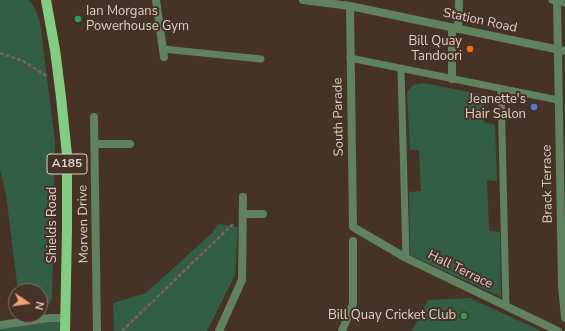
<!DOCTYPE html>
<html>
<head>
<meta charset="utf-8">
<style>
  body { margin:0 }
  #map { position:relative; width:565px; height:331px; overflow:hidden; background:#473226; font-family:"Nunito Sans",sans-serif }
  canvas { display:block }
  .north { position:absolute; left:8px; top:283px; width:40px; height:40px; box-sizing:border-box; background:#473226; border:1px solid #847267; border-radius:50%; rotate:103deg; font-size:11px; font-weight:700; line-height:16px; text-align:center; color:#dfd1c9 }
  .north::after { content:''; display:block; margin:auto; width:14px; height:18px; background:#efa377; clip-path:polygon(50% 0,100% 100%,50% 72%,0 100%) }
</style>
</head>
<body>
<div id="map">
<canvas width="565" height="331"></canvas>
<div class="north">N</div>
</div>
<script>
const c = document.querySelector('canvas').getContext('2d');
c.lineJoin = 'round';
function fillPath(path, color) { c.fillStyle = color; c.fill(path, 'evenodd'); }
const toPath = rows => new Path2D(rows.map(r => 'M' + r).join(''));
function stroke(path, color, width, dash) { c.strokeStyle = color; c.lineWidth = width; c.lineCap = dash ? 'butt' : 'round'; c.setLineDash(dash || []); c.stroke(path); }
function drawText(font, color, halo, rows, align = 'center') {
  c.font = font + ' "Nunito Sans",sans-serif'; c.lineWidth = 4; c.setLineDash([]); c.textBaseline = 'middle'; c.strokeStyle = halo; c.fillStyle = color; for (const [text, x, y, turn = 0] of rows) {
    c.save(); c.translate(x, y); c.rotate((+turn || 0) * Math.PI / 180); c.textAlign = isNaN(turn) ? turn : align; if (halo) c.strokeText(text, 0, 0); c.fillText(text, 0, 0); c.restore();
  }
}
const green = toPath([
  [0,0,28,0,31,2,36,11,40,22,55,142,52,298,47,308,40,308,40,291,18,291,6,195,0,170],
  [424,83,484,95,484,122,495,125,497,181,487,180,489,231,500,232,501,297,410,255,409,192,421,191,419,150,410,150,407,92,413,85],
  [218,224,238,227,235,275,207,331,114,331,113,303,146,293,212,233],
  [470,298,541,331,412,331,428,300],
  [61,321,61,331,0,331,0,328]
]);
const path = toPath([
  [0,53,23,61,48,77],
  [122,331,233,224]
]);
const lane = toPath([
  [552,0,565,3],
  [163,49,261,59],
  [350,58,558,100],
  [401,69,406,258],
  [501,89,506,306]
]);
const street = toPath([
  [156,0,164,57],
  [303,0,350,6,565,51],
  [557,0,562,285,565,318],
  [350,6,353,227,406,258,558,331],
  [458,29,459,0],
  [452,79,452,28],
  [94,117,97,331],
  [95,144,130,144],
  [243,214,263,214],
  [0,325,50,318,65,318],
  [219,331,242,280,243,197],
  [342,331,353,304,353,241]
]);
const primary = toPath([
  [46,0,55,50,61,97,67,155,67,230,65,331]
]);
const markers = [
  [78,19,4,"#2e9e5b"],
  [470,49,4,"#e8710a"],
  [534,107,4,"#3f7fe0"],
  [464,316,4,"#2e9e5b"]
];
const shields = [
  [67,164,40]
];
const shieldNames = [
  ["A185",67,164]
];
const poiNames = [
  ["Ian Morgans",86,12,"left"],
  ["Powerhouse Gym",86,27,"left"],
  ["Bill Quay",462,42],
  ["Tandoori",462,57],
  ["Jeanette's",526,100],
  ["Hair Salon",526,115],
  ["Bill Quay Cricket Club",456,316]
];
const streetNames = [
  ["Station Road",480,21,12],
  ["South Parade",339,117,-91],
  ["Brack Terrace",548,184,-91],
  ["Morven Drive",84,224,-91],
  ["Shields Road",53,225,-90],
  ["Hall Terrace",460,270,26]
];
fillPath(green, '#325e45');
stroke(path, '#78655a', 2.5, [4, 2]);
stroke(lane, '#60825f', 7);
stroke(street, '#60825f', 8);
stroke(primary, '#84cc83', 10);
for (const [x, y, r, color] of markers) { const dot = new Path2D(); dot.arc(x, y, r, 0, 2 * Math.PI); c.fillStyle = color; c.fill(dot); stroke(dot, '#473226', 1.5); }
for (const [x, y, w] of shields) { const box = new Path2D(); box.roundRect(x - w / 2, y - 10, w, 20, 3); c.fillStyle = '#473226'; c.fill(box); stroke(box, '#dfd1c9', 1); }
drawText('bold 12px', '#dfd1c9', null, shieldNames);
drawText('13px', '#dfd1c9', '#473226', poiNames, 'right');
drawText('13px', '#dfd1c9', '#473226', streetNames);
</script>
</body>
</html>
